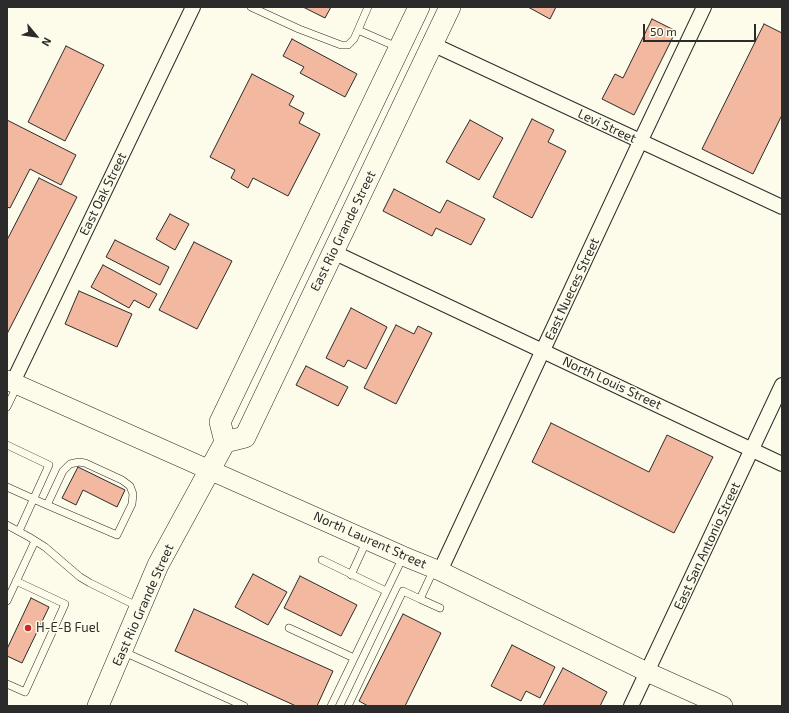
<!DOCTYPE html>
<html>
<head>
<meta charset="utf-8">
<style>
  body { margin:0 }
  #map { position:relative; width:789px; height:713px; overflow:hidden; background:#fdfbea; font-family:"Exo 2",sans-serif }
  canvas { display:block }
  .frame { position:absolute; inset:0; border:8px solid #2b2b2b; pointer-events:none }
  .north { position:absolute; left:16px; top:16px; width:40px; height:40px; -webkit-text-stroke:3px #fdfbea; paint-order:stroke; rotate:119deg; font-size:11px; font-weight:700; line-height:16px; text-align:center; color:#2b2b2b }
  .north::after { content:''; display:block; margin:auto; width:14px; height:18px; background:#2b2b2b; clip-path:polygon(50% 0,100% 100%,50% 72%,0 100%) }
  .scale { position:absolute; left:643px; top:24px; width:113px; height:18px; box-sizing:border-box; border:2px solid #2b2b2b; border-top:0; padding-left:5px; font-size:12px; line-height:14px; white-space:nowrap; color:#2b2b2b; -webkit-text-stroke:3px #fdfbea; paint-order:stroke }
</style>
</head>
<body>
<div id="map">
<canvas width="789" height="713"></canvas>
<div class="frame"></div>
<div class="north">N</div>
<div class="scale">50 m</div>
</div>
<script>
const c = document.querySelector('canvas').getContext('2d');
c.lineJoin = 'round';
function fillPath(path, color) { c.fillStyle = color; c.fill(path, 'evenodd'); }
const toPath = rows => new Path2D(rows.map(r => 'M' + r).join(''));
function stroke(path, color, width, dash) { c.strokeStyle = color; c.lineWidth = width; c.lineCap = dash ? 'butt' : 'round'; c.setLineDash(dash || []); c.stroke(path); }
function drawText(font, color, halo, rows, align = 'center') {
  c.font = font + ' "Exo 2",sans-serif'; c.lineWidth = 3; c.setLineDash([]); c.textBaseline = 'middle'; c.strokeStyle = halo; c.fillStyle = color; for (const [text, x, y, turn = 0] of rows) {
    c.save(); c.translate(x, y); c.rotate((+turn || 0) * Math.PI / 180); c.textAlign = isNaN(turn) ? turn : align; if (halo) c.strokeText(text, 0, 0); c.fillText(text, 0, 0); c.restore();
  }
}
const building = toPath([
  [303,7,331,7,325,18,303,7],
  [528,7,556,7,550,19,528,7],
  [652,19,676,31,634,115,602,99,615,74,623,78,652,19],
  [764,24,782,33,782,115,753,174,702,149,764,24],
  [292,39,357,74,345,97,300,73,304,67,283,56,292,39],
  [66,46,104,65,65,141,28,122,66,46],
  [252,74,294,96,289,105,304,113,299,123,320,134,288,196,253,178,248,188,231,178,235,170,210,157,252,74],
  [532,119,554,130,548,142,566,151,532,218,493,197,532,119],
  [7,120,76,155,61,185,30,169,10,208,7,207,7,120],
  [470,120,503,138,479,180,446,162,470,120],
  [39,178,77,197,7,334,7,240,39,178],
  [394,189,440,213,447,200,485,219,471,245,436,228,432,236,383,211,394,189],
  [170,214,189,224,175,250,156,239,170,214],
  [115,240,169,267,160,285,106,257,115,240],
  [194,242,232,261,197,329,159,310,194,242],
  [103,265,157,294,149,308,134,300,129,308,91,287,103,265],
  [79,291,132,314,117,347,65,324,79,291],
  [351,308,387,327,366,369,348,360,344,367,326,358,351,308],
  [396,325,414,334,418,326,432,333,396,404,364,388,396,325],
  [306,366,348,387,338,406,296,385,306,366],
  [551,423,649,472,667,435,713,457,674,533,532,462,551,423],
  [78,467,125,490,117,507,83,490,76,505,62,498,78,467],
  [253,574,287,592,268,625,235,607,253,574],
  [300,576,357,605,341,636,284,608,300,576],
  [31,598,49,607,22,663,7,656,7,649,31,598],
  [194,609,333,671,317,706,296,706,175,651,194,609],
  [403,614,441,633,405,706,368,706,359,701,403,614],
  [512,645,555,667,540,698,526,691,521,701,491,686,512,645],
  [563,668,607,692,600,706,543,706,563,668]
]);
const service = toPath([
  [251,7,299,29,341,45,348,45,354,39,358,30],
  [368,7,358,30,397,47],
  [7,407,18,384],
  [7,445,49,465,19,531],
  [7,487,47,505,117,535,132,504,133,494,130,486,122,480,85,463,79,462,70,464,63,471,47,505],
  [7,525,29,537,45,547,80,577,90,583,139,607],
  [322,560,386,591],
  [434,569,420,599,440,608],
  [351,575,367,540],
  [7,601,35,541],
  [289,628,354,658],
  [124,652,244,706],
  [7,684,25,692,65,604,16,581],
  [331,706,403,557],
  [348,706,403,591,420,599]
]);
const minor = toPath([
  [432,44,782,207],
  [333,252,782,464],
  [13,382,193,7],
  [440,571,640,142,704,7],
  [631,706,782,385]
]);
const secondary = toPath([
  [7,380,403,556,440,571,647,672,723,706]
]);
const primary = toPath([
  [225,442,245,437,450,7],
  [98,706,158,565,225,442,220,422,419,7]
]);
const markers = [
  [28,628,4,"#c62828"]
];
const streetNames = [
  ["Levi Street",607,126,25],
  ["East Oak Street",103,194,-64],
  ["East Rio Grande Street",343,231,-64],
  ["East Nueces Street",572,289,-65],
  ["North Louis Street",612,383,25],
  ["North Laurent Street",370,540,24],
  ["East San Antonio Street",707,546,-65],
  ["East Rio Grande Street",143,605,-66]
];
const poiNames = [
  ["H-E-B Fuel",36,628]
];
fillPath(building, '#f2b8a0');
stroke(building, '#2b2b2b', 1);
stroke(service, '#2b2b2b', 8);
stroke(minor, '#2b2b2b', 16);
stroke(secondary, '#2b2b2b', 20);
stroke(primary, '#2b2b2b', 22);
stroke(service, '#fdfbea', 7);
stroke(minor, '#fdfbea', 14);
stroke(secondary, '#fdfbea', 19);
stroke(primary, '#fdfbea', 21);
for (const [x, y, r, color] of markers) { const dot = new Path2D(); dot.arc(x, y, r, 0, 2 * Math.PI); c.fillStyle = color; c.fill(dot); stroke(dot, '#fdfbea', 1.5); }
drawText('13px', '#2b2b2b', '#fdfbea', streetNames);
drawText('13px', '#2b2b2b', '#fdfbea', poiNames, 'left');
</script>
</body>
</html>
